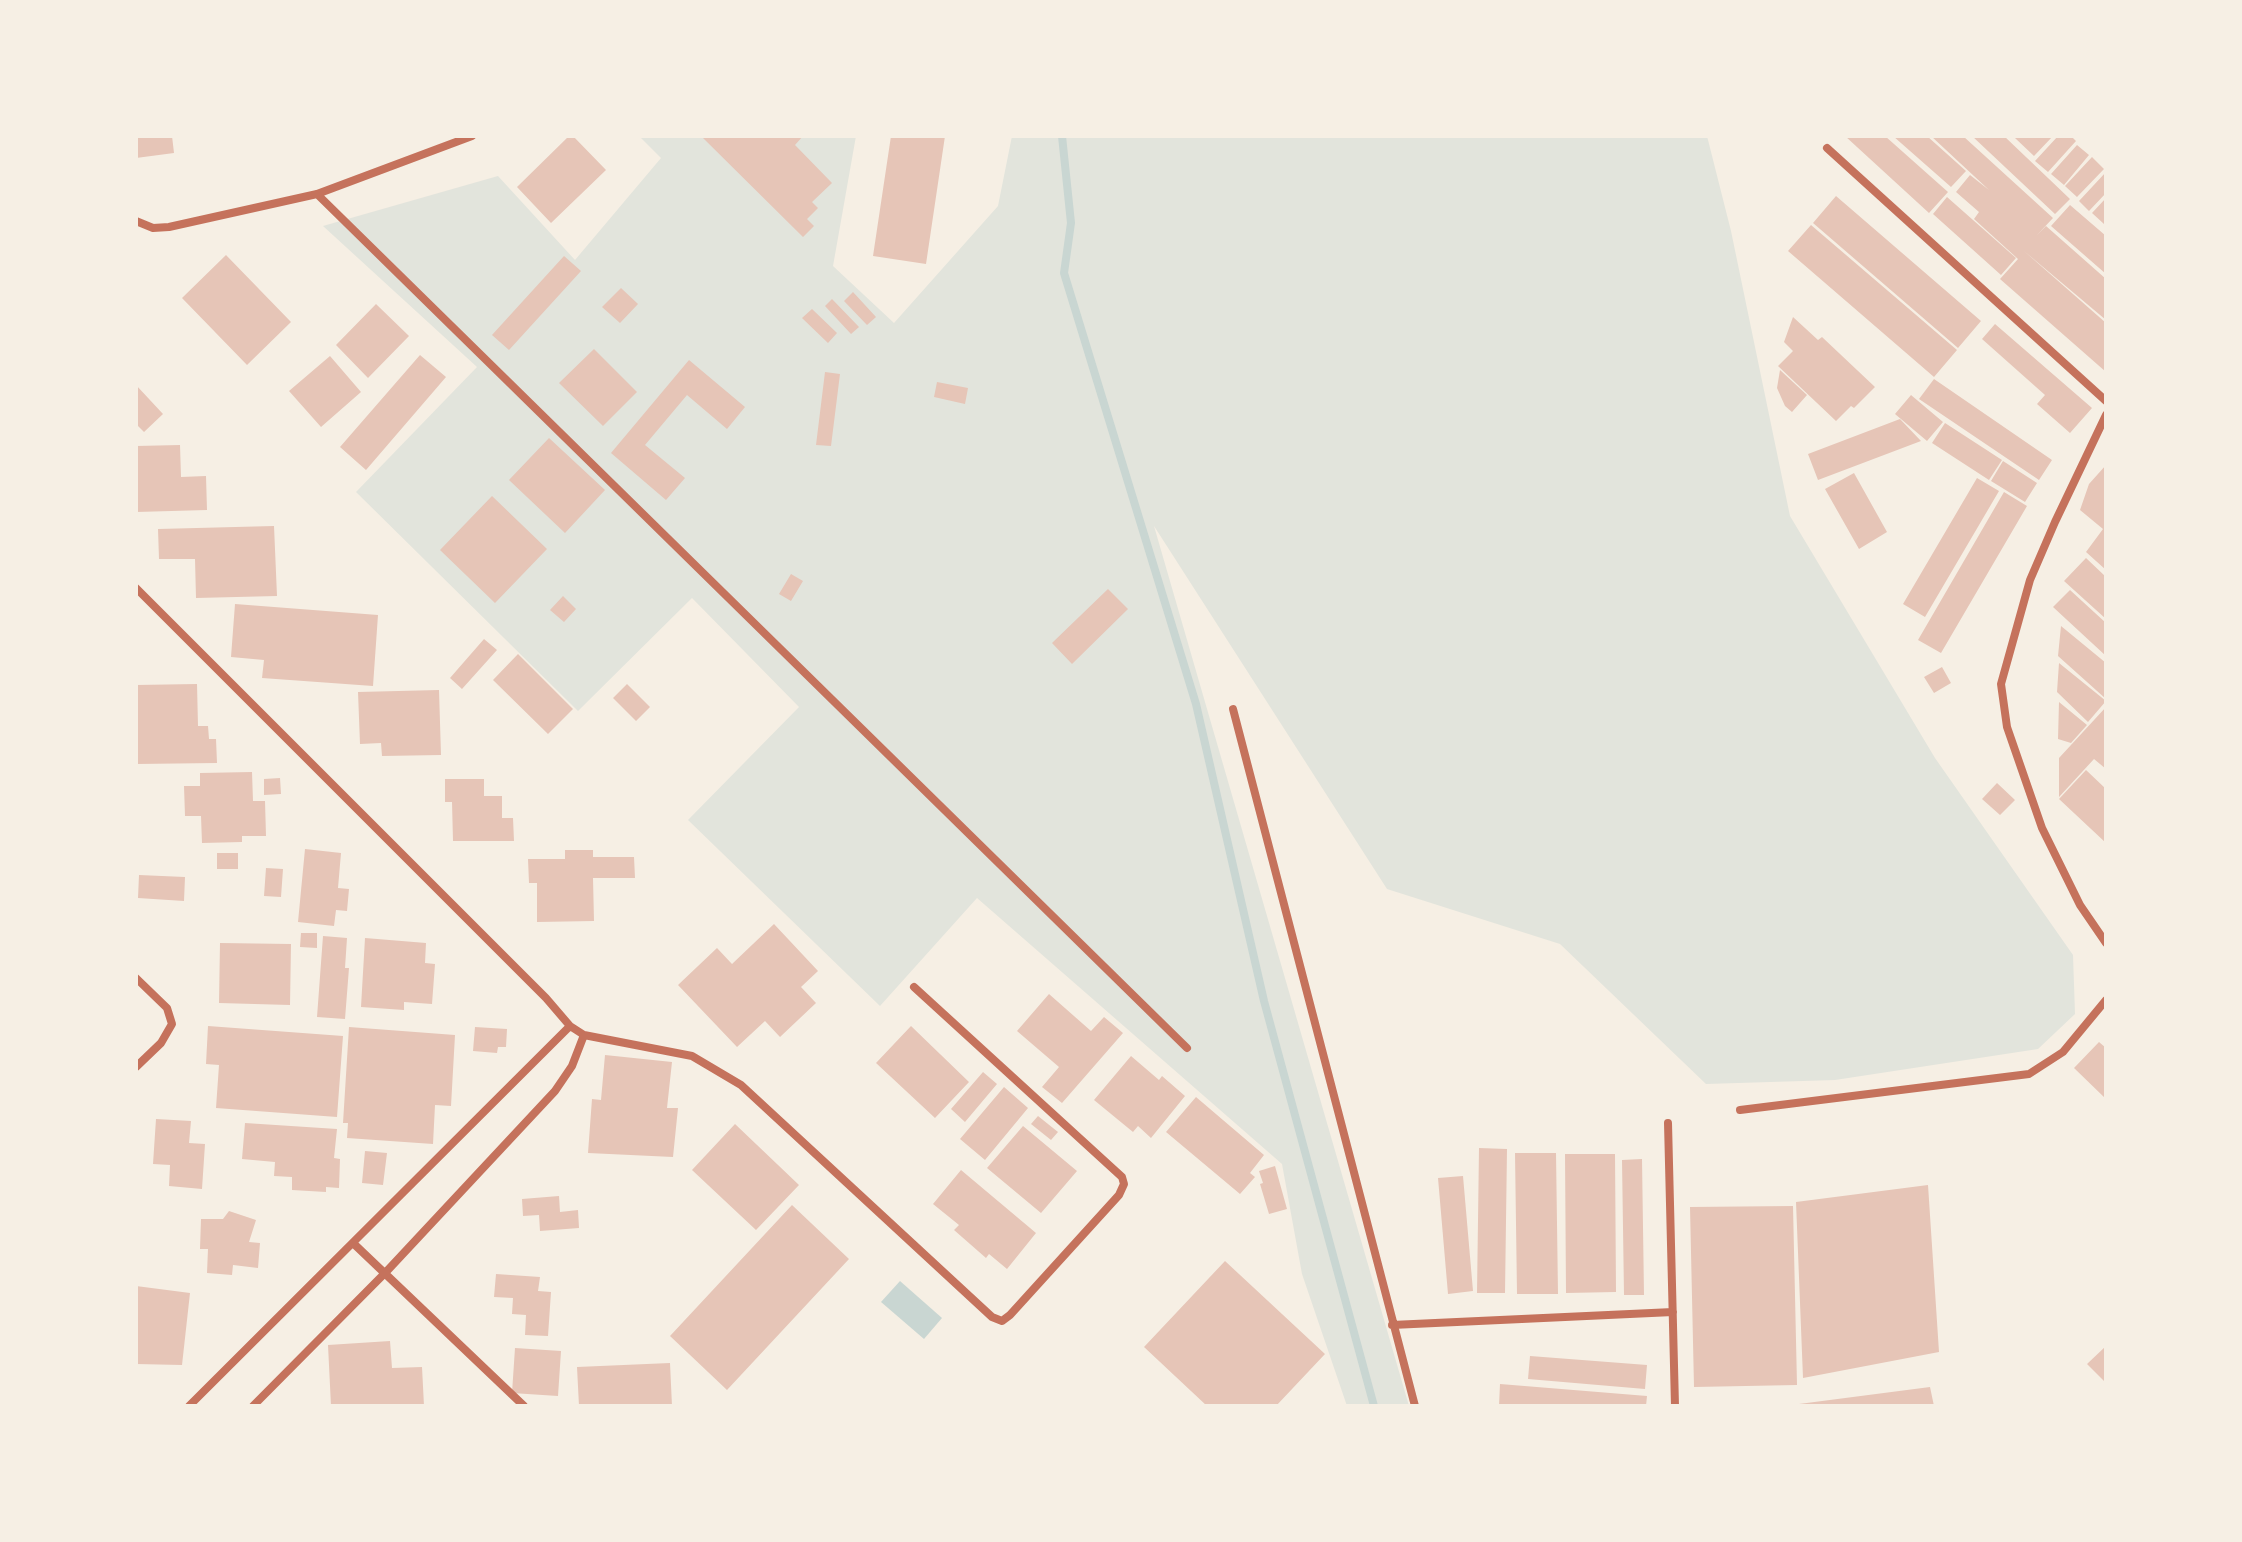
<!DOCTYPE html>
<html>
<head>
<meta charset="utf-8">
<style>
  body { margin:0 }
  #map { position:relative; width:2242px; height:1542px; overflow:hidden; background:#f6efe4; font-family:"Source Serif 4",serif }
  canvas { display:block }
  .frame { position:absolute; inset:0; border:138px solid #f6efe4; pointer-events:none }
</style>
</head>
<body>
<div id="map">
<canvas width="2242" height="1542"></canvas>
<div class="frame"></div>
</div>
<script>
const c = document.querySelector('canvas').getContext('2d');
c.lineJoin = 'round';
function fillPath(path, color) { c.fillStyle = color; c.fill(path, 'evenodd'); }
const toPath = rows => new Path2D(rows.map(r => 'M' + r).join(''));
function stroke(path, color, width, dash) { c.strokeStyle = color; c.lineWidth = width; c.lineCap = dash ? 'butt' : 'round'; c.setLineDash(dash || []); c.stroke(path); }
const green = toPath([
  [639,136,856,136,833,266,894,323,998,206,1012,136,1707,136,1731,231,1790,516,1935,758,2073,955,2075,1014,2038,1049,1835,1080,1706,1084,1560,944,1387,889,1154,526,1409,1406,1347,1406,1302,1274,1282,1164,977,898,880,1006,688,820,799,707,692,598,578,711,356,492,477,367,323,226,498,176,575,260,661,158]
]);
const water = toPath([
  [900,1281,942,1318,924,1339,881,1302]
]);
const stream = toPath([
  [1062,136,1071,223,1064,273,1196,704,1264,1001,1374,1406]
]);
const building = toPath([
  [136,136,172,136,174,153,136,158],
  [569,136,573,136,606,170,551,223,517,187],
  [701,136,803,136,795,145,832,183,812,202,818,208,807,219,814,226,803,237],
  [891,136,945,136,926,264,873,256],
  [1845,136,1885,136,1948,192,1929,213],
  [1893,136,1927,136,1966,171,1951,187],
  [1931,136,1963,136,2053,218,2037,235,2046,226,2106,279,2106,320,2024,251,2106,323,2106,372,2000,279,2018,259,1974,219,1979,212,1956,192,1970,175,1989,190],
  [1972,136,2004,136,2070,199,2055,214],
  [2017,136,2053,136,2034,156,2015,138],
  [2058,136,2071,136,2076,141,2048,172,2035,161],
  [2077,145,2089,155,2064,185,2051,174],
  [2092,157,2104,169,2077,197,2065,186],
  [2106,172,2106,193,2089,211,2079,201],
  [1836,196,1981,321,1958,348,1813,223],
  [1947,197,2016,258,2001,275,1933,214],
  [2106,198,2106,222,2104,224,2092,213],
  [2070,205,2106,236,2106,274,2051,226],
  [1811,225,1957,350,1934,377,1788,251],
  [226,255,291,322,247,365,182,298],
  [564,256,581,271,509,350,492,335],
  [621,288,638,304,620,323,602,307],
  [853,292,876,317,867,325,844,301],
  [832,299,859,327,851,334,825,306],
  [376,304,409,336,368,378,336,345],
  [812,309,837,333,828,343,802,318],
  [1793,317,1818,340,1822,337,1875,387,1854,408,1851,406,1836,421,1778,366,1793,351,1784,342],
  [1995,324,2092,408,2070,433,2037,404,2045,395,1982,339],
  [594,349,637,392,603,426,559,383],
  [420,355,446,377,366,470,340,447],
  [330,356,361,392,321,427,289,391],
  [689,360,745,407,727,429,687,395,645,445,685,478,666,500,611,453],
  [1780,370,1807,395,1792,412,1785,406,1777,388],
  [825,372,840,374,831,446,816,445],
  [1934,379,2052,460,2039,480,1919,399],
  [937,382,968,388,965,404,934,397],
  [136,385,163,414,144,432,136,424],
  [1911,395,1943,422,1927,441,1895,414],
  [1900,419,1921,441,1818,480,1808,454],
  [1945,423,2002,460,1989,480,1932,443],
  [549,438,605,490,565,533,509,480],
  [180,445,181,477,206,476,207,510,136,512,136,446],
  [2003,461,2037,483,2025,502,1991,481],
  [2106,465,2106,570,2086,552,2103,529,2080,510,2089,484],
  [1854,473,1887,532,1859,549,1825,489],
  [1977,478,1999,491,1925,617,1903,604],
  [2004,492,2027,506,1941,653,1918,640],
  [492,496,547,549,495,603,440,550],
  [274,526,277,596,196,598,195,559,159,559,158,529],
  [2086,558,2106,577,2106,619,2064,581],
  [791,574,803,581,791,601,779,594],
  [1108,589,1128,609,1072,664,1052,643],
  [2070,590,2106,623,2106,656,2053,607],
  [563,596,576,609,564,622,550,610],
  [235,604,378,615,373,686,262,678,264,660,231,657],
  [2061,626,2106,663,2106,699,2058,656],
  [484,639,497,650,462,689,450,678],
  [518,654,573,709,548,734,493,680],
  [2059,663,2106,701,2088,722,2057,692],
  [1942,667,1951,683,1934,693,1924,677],
  [197,684,198,726,208,726,209,739,216,739,217,763,136,764,136,685],
  [627,684,650,707,636,721,613,698],
  [439,690,441,755,382,756,381,743,360,744,358,692],
  [2059,702,2087,725,2071,743,2058,739],
  [2106,707,2106,769,2094,759,2059,797,2059,758],
  [2086,770,2106,789,2106,843,2059,799],
  [252,772,253,801,265,801,266,836,242,836,242,842,202,843,201,816,185,816,184,786,200,786,200,773],
  [280,778,281,794,264,795,264,779],
  [445,779,484,779,484,796,502,796,502,818,513,818,514,841,453,841,452,802,445,802],
  [1997,783,2015,800,2000,815,1982,799],
  [305,849,341,853,338,888,349,889,347,911,336,910,334,926,298,922],
  [565,850,593,850,593,857,634,857,635,878,593,878,594,921,537,922,537,883,529,883,528,859,565,859],
  [217,853,238,853,238,869,217,869],
  [266,868,283,869,281,897,264,896],
  [139,875,185,877,184,901,138,898],
  [774,924,818,971,801,987,816,1003,780,1037,765,1021,737,1047,678,985,717,948,732,964],
  [301,933,317,933,317,948,300,947],
  [323,936,347,938,345,968,349,968,345,1019,317,1017],
  [365,938,426,943,425,963,435,964,432,1004,404,1002,404,1010,361,1007],
  [220,943,291,944,290,1005,219,1003],
  [1049,994,1091,1031,1104,1017,1123,1033,1062,1103,1042,1087,1059,1067,1017,1031],
  [208,1026,343,1036,337,1117,216,1108,219,1065,206,1064],
  [911,1026,969,1082,935,1118,876,1063],
  [349,1027,455,1035,451,1106,435,1105,433,1144,347,1138,348,1123,343,1123],
  [475,1027,507,1029,506,1047,498,1047,497,1053,473,1051],
  [2099,1042,2106,1048,2106,1099,2074,1068],
  [605,1055,672,1062,667,1108,678,1108,673,1157,588,1153,592,1099,601,1100],
  [1131,1056,1159,1080,1162,1076,1185,1096,1151,1138,1138,1126,1133,1132,1094,1100],
  [983,1072,997,1084,965,1122,951,1109],
  [1004,1087,1028,1108,985,1160,960,1139],
  [1196,1097,1264,1155,1250,1173,1255,1177,1240,1194,1166,1132],
  [1038,1116,1058,1132,1051,1140,1031,1124],
  [156,1119,191,1121,189,1143,205,1144,202,1189,169,1186,170,1165,153,1164],
  [245,1123,337,1129,334,1158,340,1159,339,1188,326,1187,326,1192,292,1190,292,1177,274,1176,275,1162,242,1159],
  [735,1124,799,1185,756,1230,692,1170],
  [1023,1126,1077,1171,1041,1213,987,1168],
  [1479,1148,1507,1149,1505,1293,1477,1293],
  [365,1151,387,1153,383,1185,362,1183],
  [1515,1153,1556,1153,1558,1294,1517,1294],
  [1565,1154,1615,1154,1616,1292,1566,1293],
  [1642,1159,1644,1295,1624,1295,1622,1160],
  [1275,1166,1287,1209,1269,1214,1260,1184,1263,1183,1259,1171],
  [961,1170,1036,1233,1007,1269,989,1254,986,1258,954,1230,959,1225,933,1204],
  [1463,1176,1473,1291,1448,1294,1438,1178],
  [1928,1185,1939,1352,1803,1378,1796,1202],
  [559,1196,560,1212,578,1210,579,1228,540,1231,539,1215,523,1216,522,1199],
  [792,1205,849,1259,727,1390,670,1336],
  [1793,1206,1797,1385,1694,1387,1690,1207],
  [229,1211,256,1220,249,1242,260,1243,258,1268,233,1265,232,1275,207,1273,208,1249,200,1249,201,1219,223,1219],
  [1225,1261,1325,1354,1276,1406,1207,1406,1144,1347],
  [496,1274,540,1277,538,1291,551,1292,548,1336,525,1335,526,1315,512,1314,513,1298,494,1297],
  [136,1286,190,1293,182,1365,136,1364],
  [390,1341,392,1368,422,1367,424,1406,331,1406,328,1345],
  [2106,1346,2106,1383,2087,1364],
  [515,1348,561,1351,558,1396,512,1393],
  [1530,1356,1647,1365,1645,1389,1528,1379],
  [670,1363,672,1406,579,1406,577,1367],
  [1500,1384,1647,1396,1646,1406,1499,1406],
  [1930,1387,1934,1406,1800,1406,1799,1404]
]);
const minor = toPath([
  [1827,148,2106,401],
  [317,194,1187,1048],
  [136,221,153,228,169,227,317,194,472,136],
  [2106,415,2055,522,2030,580,2001,684,2007,727,2042,828,2080,905,2106,943],
  [136,588,546,998,570,1026,584,1035,572,1066,555,1091,386,1272,253,1406],
  [1233,709,1415,1406],
  [136,978,167,1008,172,1024,161,1043,136,1067],
  [584,1035,692,1056,741,1085,992,1317,1002,1321,1010,1315,1119,1195,1124,1184,1122,1177,914,987],
  [1740,1110,2029,1074,2063,1052,2106,1000],
  [1668,1123,1675,1406],
  [353,1243,524,1406],
  [1392,1325,1673,1312],
  [189,1406,570,1026]
]);
fillPath(green, '#e2e4dc');
fillPath(water, '#c9d6d2');
stroke(stream, '#c9d6d2', 8);
fillPath(building, '#e6c5b7');
stroke(minor, '#c5725c', 8);
</script>
</body>
</html>
